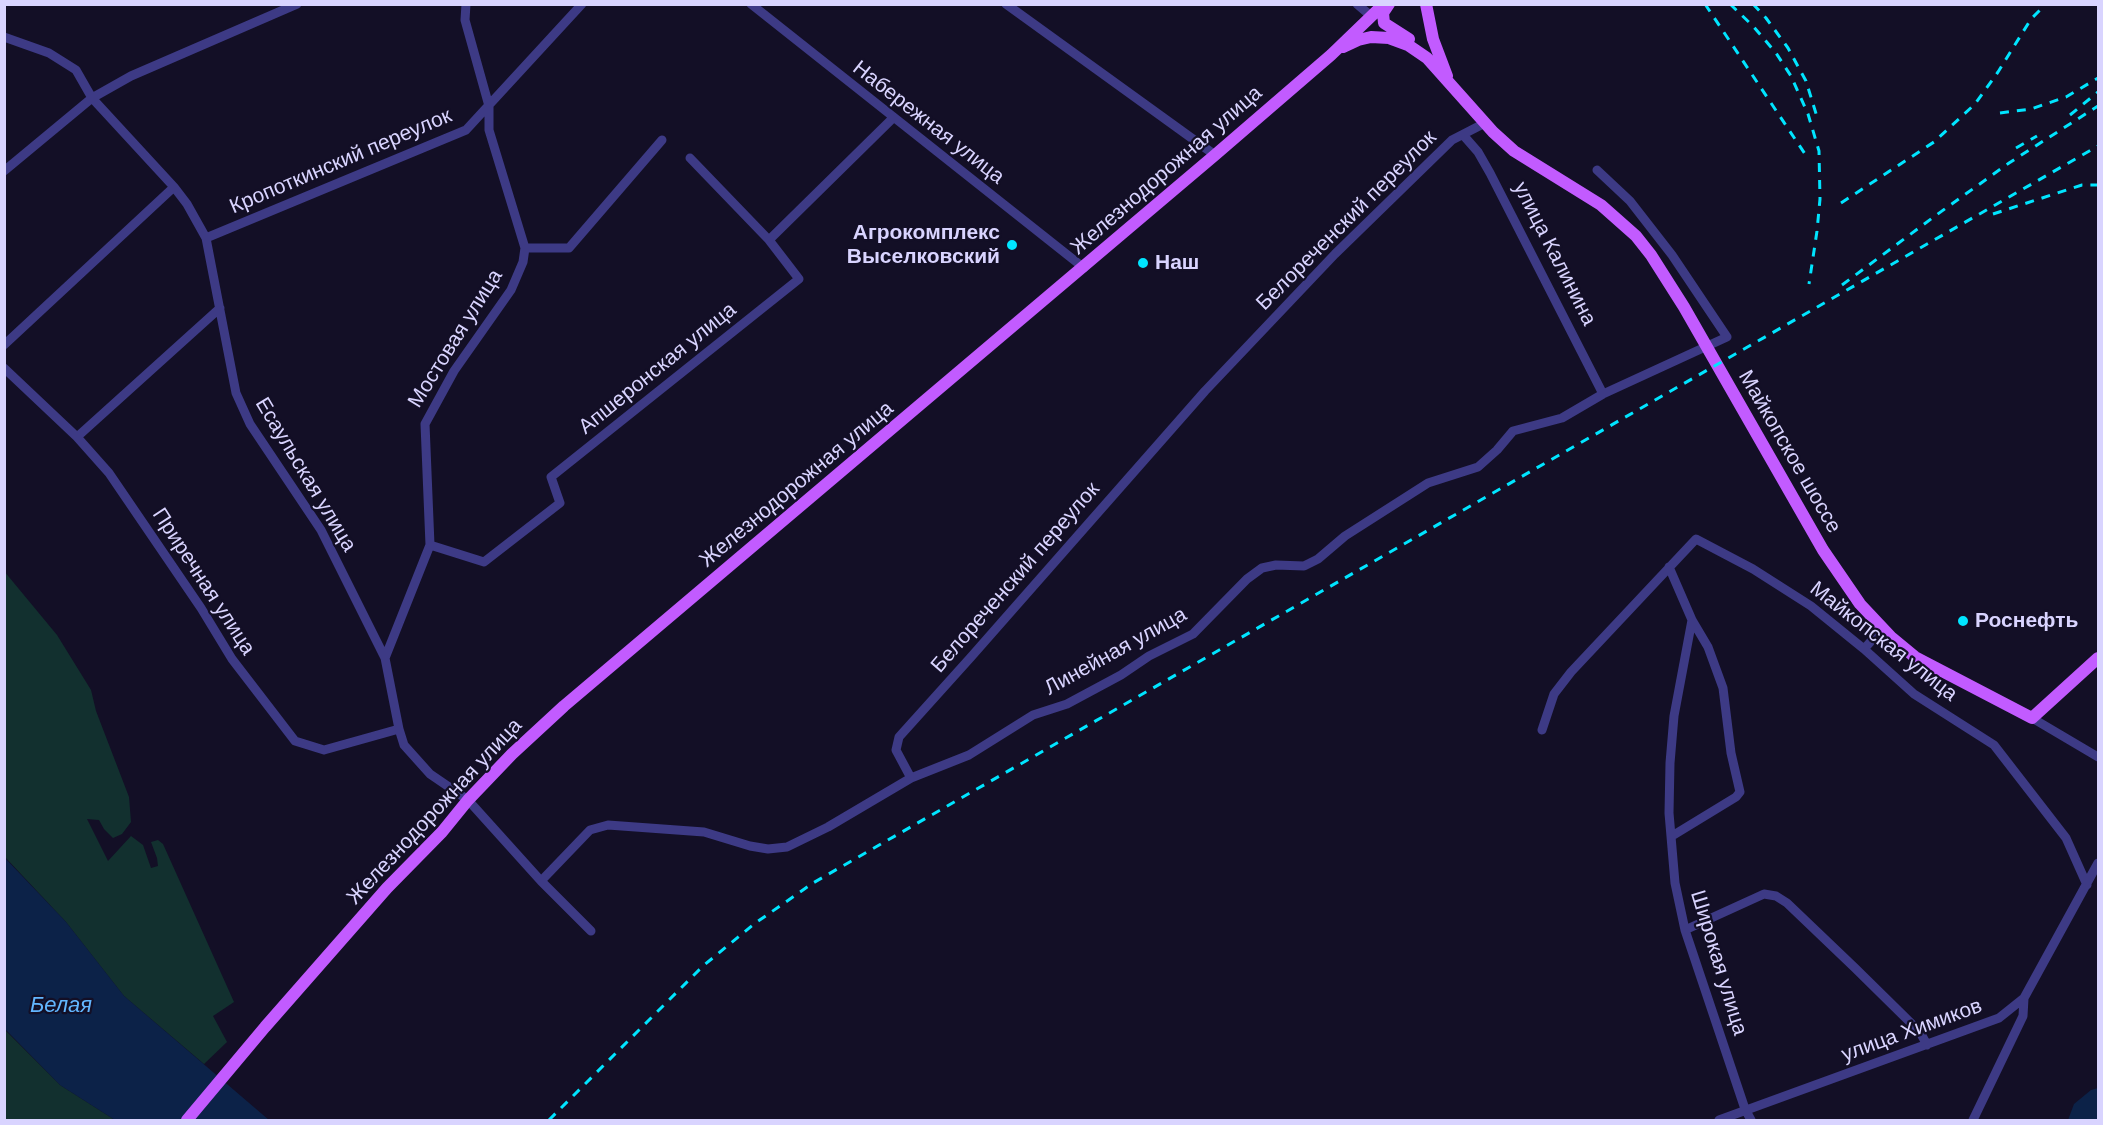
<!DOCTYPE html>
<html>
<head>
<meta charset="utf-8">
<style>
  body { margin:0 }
  #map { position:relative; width:2103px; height:1125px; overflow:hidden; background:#130f26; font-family:"DM Sans",sans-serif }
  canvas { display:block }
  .frame { position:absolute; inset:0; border:6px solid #d9d4ff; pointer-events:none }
</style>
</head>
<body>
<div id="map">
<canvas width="2103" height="1125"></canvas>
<div class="frame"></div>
</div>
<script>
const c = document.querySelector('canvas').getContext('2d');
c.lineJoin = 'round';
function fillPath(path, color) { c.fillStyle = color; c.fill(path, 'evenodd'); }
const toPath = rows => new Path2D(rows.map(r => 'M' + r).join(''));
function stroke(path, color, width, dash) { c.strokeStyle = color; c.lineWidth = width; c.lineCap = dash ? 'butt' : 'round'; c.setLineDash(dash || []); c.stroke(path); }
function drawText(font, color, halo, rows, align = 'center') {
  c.font = font + ' "DM Sans",sans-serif'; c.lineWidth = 4.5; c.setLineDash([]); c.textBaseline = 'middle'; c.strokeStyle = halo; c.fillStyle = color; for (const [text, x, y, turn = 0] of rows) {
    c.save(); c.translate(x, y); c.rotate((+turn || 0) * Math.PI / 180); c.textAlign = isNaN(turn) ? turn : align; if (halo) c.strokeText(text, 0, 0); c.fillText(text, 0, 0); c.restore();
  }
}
const green = toPath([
  [4,571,57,635,91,690,96,711,129,797,131,822,122,834,113,838,104,829,99,820,87,819,108,861,131,836,143,845,151,868,158,866,157,858,151,842,158,840,163,844,234,1002,213,1016,227,1042,204,1064,124,996,66,922,5,857],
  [4,1029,60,1085,115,1120,5,1120]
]);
const water = toPath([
  [4,857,66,922,124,996,269,1120,115,1120,60,1085,5,1029],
  [2098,1088,2098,1120,2068,1120,2074,1104,2091,1090]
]);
const minor = toPath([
  [751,4,1084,268],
  [1006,4,1215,155],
  [1357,4,1371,16],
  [4,37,49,53,76,70,92,98,174,187,187,204,206,238,236,393,250,424,321,530,385,658,399,729,404,745,430,774,468,800,541,881,591,931],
  [1464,136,1478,152,1490,173,1603,394],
  [4,171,92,98,131,76,297,4],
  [206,238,466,130,582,4],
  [769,240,893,118],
  [525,248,569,248,662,140],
  [4,345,174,187],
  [4,368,77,437,109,473,201,608,232,659,295,741,324,750,399,729],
  [77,437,220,308],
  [430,545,484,562,560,503,551,477,799,279,769,240,690,158],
  [1669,567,1692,620,1674,716,1670,763,1669,813,1675,883,1685,930,1745,1109,1751,1120],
  [1864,649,1882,629],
  [385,658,430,545,425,424,454,371,511,290,523,262,525,248,489,130,489,106,465,20,466,4],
  [2032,718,2098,757],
  [1542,730,1554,694,1571,672,1696,539,1753,569,1811,606,1864,649,1914,694,1994,745,2066,838,2087,885],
  [911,778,896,750,899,737,971,657,1205,391,1335,254,1452,140,1485,123],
  [1672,836,1736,797,1740,792,1731,753,1723,688,1708,647,1692,620],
  [541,881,590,830,608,825,704,832,750,846,768,849,787,847,828,827,911,778,969,755,1033,715,1067,704,1121,675,1149,656,1193,634,1247,579,1262,568,1276,565,1304,566,1318,559,1345,536,1428,483,1478,467,1497,450,1513,431,1562,418,1603,394,1727,337,1672,255,1630,201,1597,170],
  [1685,930,1764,894,1776,896,1787,903,1855,968,1920,1032,1927,1045],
  [1719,1120,1999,1018,2024,998,2098,863],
  [1973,1120,2023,1016,2024,998]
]);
const major = toPath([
  [1389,4,1383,13,1384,23,1409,39],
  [1426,4,1433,39,1447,76],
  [1343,47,1358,40,1371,37,1389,38,1408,45,1427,58,1493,132,1514,151,1601,205,1636,236,1651,255,1684,307,1823,550,1860,604,1892,638,1915,657,2032,718,2098,658],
  [187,1120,265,1027,387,888,442,832,468,800,512,754,564,706,1215,155,1331,55,1384,4]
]);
const rail = toPath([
  [1705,4,1805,154],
  [1730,4,1753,26,1776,53,1791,76,1808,114,1819,151,1820,199,1817,231,1809,284],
  [1753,4,1766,18,1788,48,1806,81,1818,120],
  [2000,113,2031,109,2066,97,2098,78],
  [2070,115,2098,92],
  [2016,148,2037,136],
  [1841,203,1934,142,1975,104,1998,72,2031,19,2046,4],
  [1993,214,2082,185,2098,185],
  [1842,285,1935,216,2009,163,2098,106],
  [549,1120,703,966,754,924,813,883,2098,146]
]);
const markers = [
  [1012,245,6,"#00e5ff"],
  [1143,263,6,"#00e5ff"],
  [1963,621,6,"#00e5ff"]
];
const streetNames = [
  ["Набережная улица",928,123,38],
  ["Кропоткинский переулок",341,162,-23],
  ["Железнодорожная улица",1167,171,-41],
  ["Белореченский переулок",1347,221,-45],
  ["улица Калинина",1554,254,63],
  ["Мостовая улица",456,339,-58],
  ["Апшеронская улица",658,369,-39],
  ["Майкопское шоссе",1789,452,60],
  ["Есаульская улица",305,475,59],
  ["Железнодорожная улица",797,485,-40],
  ["Белореченский переулок",1016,578,-49],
  ["Приречная улица",203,582,57],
  ["Майкопская улица",1883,642,38],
  ["Линейная улица",1116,652,-29],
  ["Железнодорожная улица",435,812,-47],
  ["Широкая улица",1718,963,73],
  ["улица Химиков",1912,1031,-20]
];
const poiNames = [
  ["Агрокомплекс",1000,233,"right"],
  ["Выселковский",1000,257,"right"],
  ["Наш",1155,263],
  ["Роснефть",1975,621]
];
const waterNames = [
  ["Белая",61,1006]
];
fillPath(green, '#12302f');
fillPath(water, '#0c2248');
stroke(minor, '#3d3a85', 9);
stroke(major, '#c25bff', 12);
stroke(rail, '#00e5ff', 3, [9, 8]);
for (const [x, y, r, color] of markers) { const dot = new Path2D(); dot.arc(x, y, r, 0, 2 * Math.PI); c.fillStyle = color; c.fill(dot); stroke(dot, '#130f26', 2); }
drawText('21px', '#d9d4ff', '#130f26', streetNames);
drawText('bold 21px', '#d9d4ff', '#130f26', poiNames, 'left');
drawText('italic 22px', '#62b6ff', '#130f26', waterNames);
</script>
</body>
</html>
